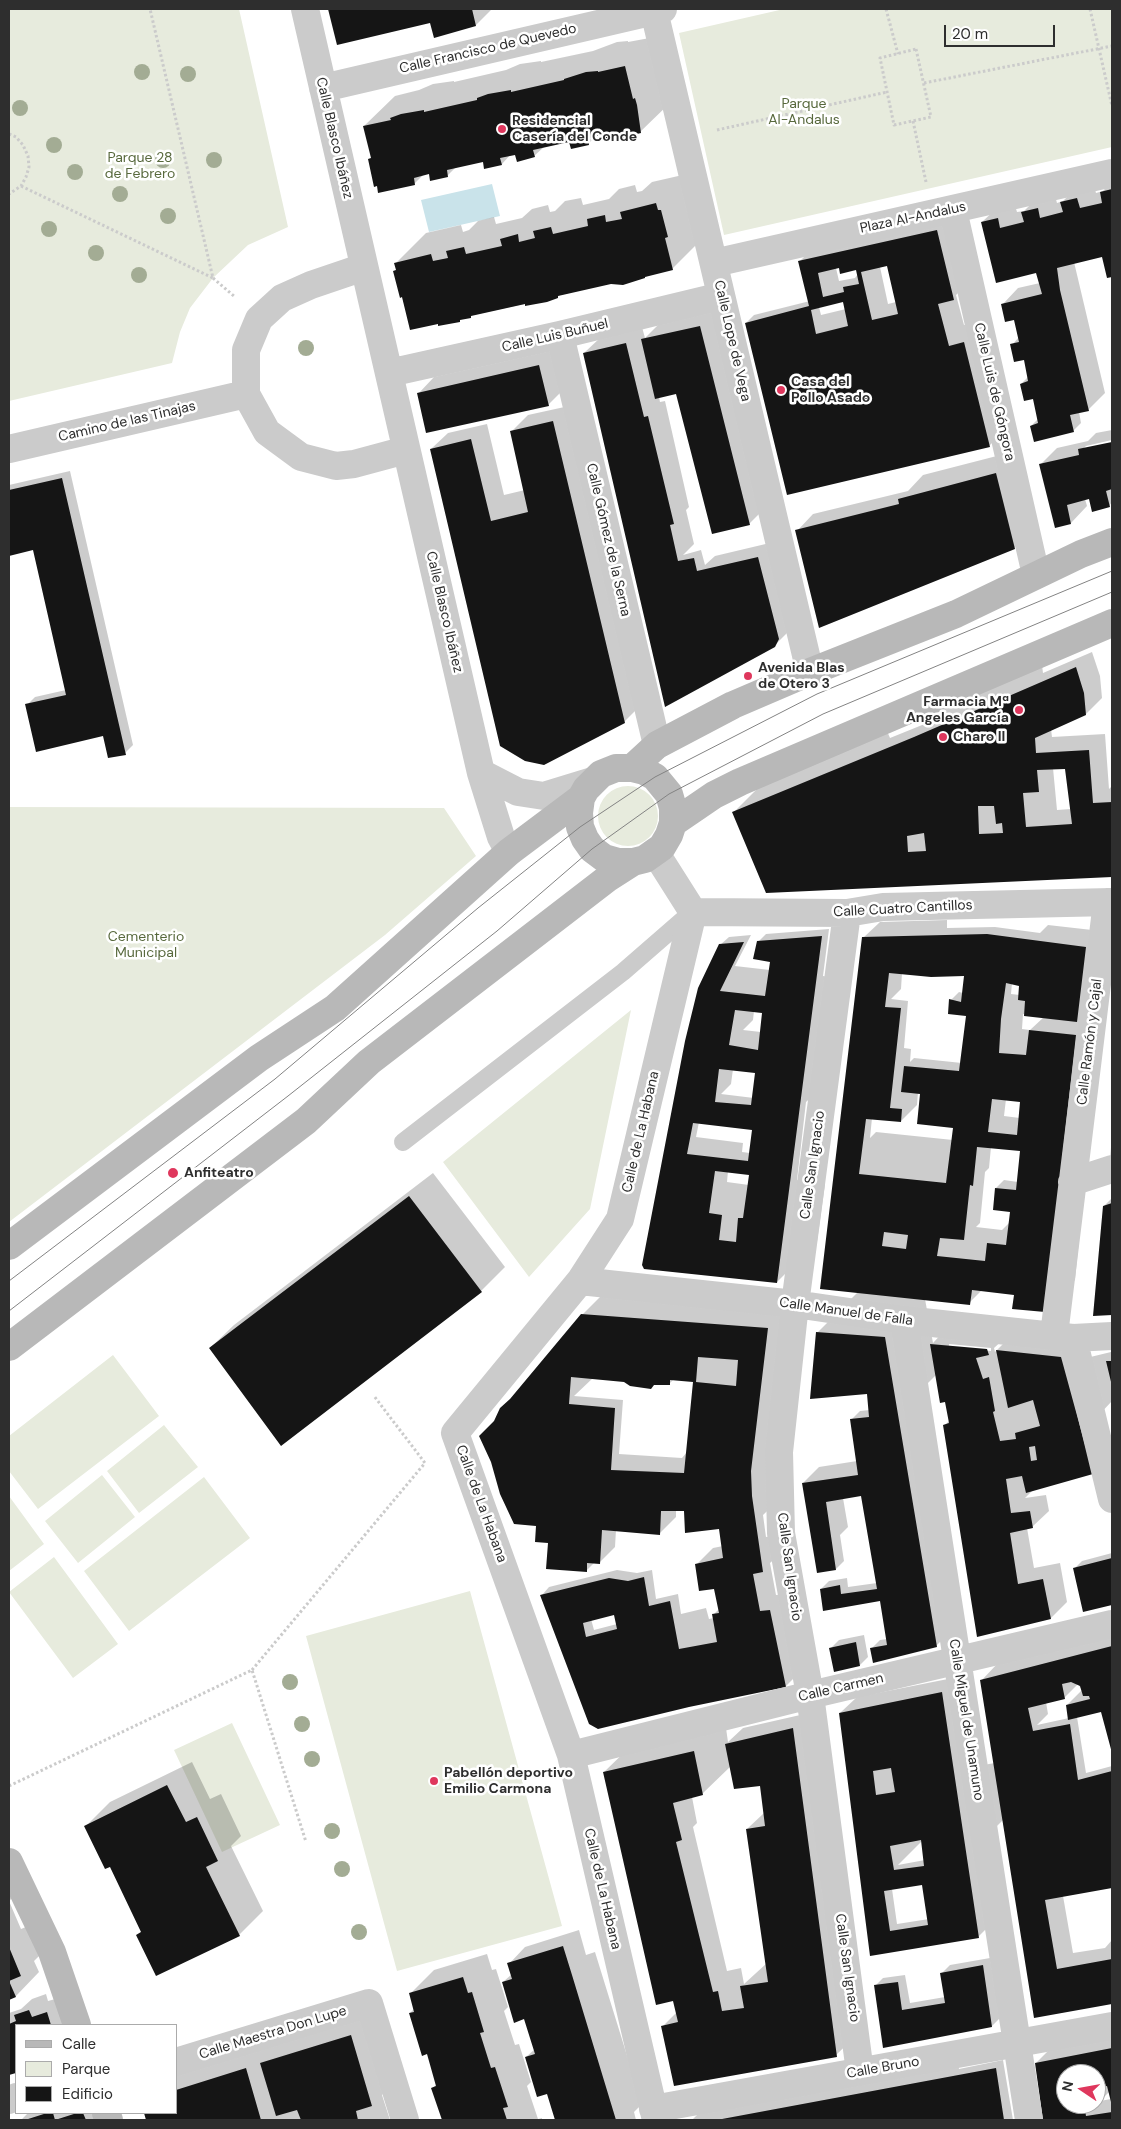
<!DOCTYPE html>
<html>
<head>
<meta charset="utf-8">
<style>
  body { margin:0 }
  #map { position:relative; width:1121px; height:2129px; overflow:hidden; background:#fff; font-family:"DM Sans",sans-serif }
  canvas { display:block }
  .frame { position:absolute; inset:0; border:10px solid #2e2e2e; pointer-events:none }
  .legend { position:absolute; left:15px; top:2024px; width:162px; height:90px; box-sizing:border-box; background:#fff; border:1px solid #ababab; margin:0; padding:6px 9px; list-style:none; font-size:15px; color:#2e2e2e }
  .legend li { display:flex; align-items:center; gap:10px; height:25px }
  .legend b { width:25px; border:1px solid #ababab }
  .north { position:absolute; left:1056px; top:2064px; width:50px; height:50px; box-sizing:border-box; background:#fff; border:1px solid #ababab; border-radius:50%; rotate:282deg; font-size:14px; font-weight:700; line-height:20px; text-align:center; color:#2e2e2e }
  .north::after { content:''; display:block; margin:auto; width:18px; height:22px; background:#df375d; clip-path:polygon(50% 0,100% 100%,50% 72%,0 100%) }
  .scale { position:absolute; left:944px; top:25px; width:111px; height:22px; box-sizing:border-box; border:2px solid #2e2e2e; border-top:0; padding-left:6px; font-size:15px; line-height:18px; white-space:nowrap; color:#2e2e2e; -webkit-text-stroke:4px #fff; paint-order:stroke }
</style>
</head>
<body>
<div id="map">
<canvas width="1121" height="2129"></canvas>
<div class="frame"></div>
<ul class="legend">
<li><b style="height:6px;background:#b8b8b8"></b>Calle</li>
<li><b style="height:14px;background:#e7ebdd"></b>Parque</li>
<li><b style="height:14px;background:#151515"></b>Edificio</li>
</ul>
<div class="north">N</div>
<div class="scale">20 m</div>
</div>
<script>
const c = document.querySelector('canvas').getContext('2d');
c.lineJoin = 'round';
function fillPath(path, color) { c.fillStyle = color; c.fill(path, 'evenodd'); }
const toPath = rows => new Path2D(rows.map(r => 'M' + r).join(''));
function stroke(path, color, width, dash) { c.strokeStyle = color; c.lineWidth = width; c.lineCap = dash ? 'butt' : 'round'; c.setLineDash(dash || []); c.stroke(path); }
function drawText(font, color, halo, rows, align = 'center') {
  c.font = font + ' "DM Sans",sans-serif'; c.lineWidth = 5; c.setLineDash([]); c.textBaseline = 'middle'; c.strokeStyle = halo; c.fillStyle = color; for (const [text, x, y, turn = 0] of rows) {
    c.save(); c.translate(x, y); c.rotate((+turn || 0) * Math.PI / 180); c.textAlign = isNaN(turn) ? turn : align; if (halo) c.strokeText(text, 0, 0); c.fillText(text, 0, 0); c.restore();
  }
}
const green = toPath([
  [9,9,239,9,288,227,248,245,213,278,190,308,180,332,172,363,9,401],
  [784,9,1112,9,1112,147,724,235,679,33],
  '598 816a30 30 0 1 1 60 0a30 30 0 1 1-60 0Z',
  [9,807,444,808,476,856,385,935,9,1222],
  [631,1010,590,1209,529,1277,443,1162],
  [113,1355,159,1416,38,1509,9,1471,9,1436],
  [164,1425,198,1467,139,1513,107,1471],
  [102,1475,135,1517,78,1563,45,1521],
  [204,1477,250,1538,129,1631,84,1571],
  [9,1496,44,1544,9,1571],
  [54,1557,118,1644,73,1678,9,1592],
  [470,1591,562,1926,397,1971,306,1636],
  [232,1723,280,1825,222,1852,174,1750]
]);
const water = toPath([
  [492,184,500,216,429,232,421,200]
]);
const shadow = toPath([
  [330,9,492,9,476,25,431,21,338,43],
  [655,37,671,102,640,132,603,133,598,134,588,144,570,141,544,147,534,156,511,154,502,164,485,168,484,161,456,167,447,176,430,173,424,174,414,184,369,160,372,157,364,126,395,96,419,90,433,84,454,81,454,82,506,70,520,64,541,61,541,62,593,51,617,42,628,41,628,42],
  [687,174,702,239,672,269,623,283,611,283,560,295,557,297,473,315,460,320,439,322,411,329,395,271,397,269,396,263,426,233,461,225,463,232,469,230,478,221,494,217,496,224,522,218,532,209,548,205,550,212,555,211,565,201,581,198,583,205,609,199,619,189,635,185,637,192,642,191,652,182],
  [1112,181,1112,275,1108,276,1103,255,1074,262,1105,393,1088,410,1079,412,1081,423,1073,431,1031,426,1039,418,1034,397,1021,384,1029,376,1025,358,1012,345,1019,337,1015,319,1002,305,1018,288,1040,283,1037,271,982,222,999,206,1014,202,1017,212,1024,211,1039,196,1054,192,1057,203,1063,201,1078,186,1093,182,1096,193,1103,191],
  [960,207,977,275,956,295,964,325,988,319,1013,422,989,446,746,323,754,315,810,301,800,261,816,245],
  [888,265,896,302,888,304,880,267],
  [836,268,857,269,858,274,855,278,839,281],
  [843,301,846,309,821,315,819,307],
  [724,303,765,508,749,524,681,392,659,397,660,402,665,401,689,507,686,510,694,544,683,555,701,550,705,565,715,556,774,542,791,629,774,646,666,705,584,353,601,337,642,327,645,338,667,316],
  [555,350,565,388,548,405,418,394,434,377],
  [569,406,655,691,624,722,431,449,448,433,487,424,504,495,525,490,512,431,528,415],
  [1112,430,1112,440,1086,446,1083,449,1112,443,1112,502,1109,506,1090,498,1085,499,1087,506,1071,523,1056,526,1041,464,1057,448,1088,441,1096,433],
  [1020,450,1038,524,1014,548,797,531,813,514,908,491,923,475],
  [70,471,133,745,125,753,104,735,27,705,35,697,66,690,34,549,9,555,9,485],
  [1092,652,1100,676,1102,698,1086,714,1051,729,1052,737,1105,734,1109,789,1112,786,1112,875,767,891,734,812,764,782,887,731,890,738,932,721,946,707,1042,665,1043,673],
  [1053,768,1066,768,1071,809,1057,810],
  [947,920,947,928,995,927,1040,933,1048,925,1101,931,1081,1220,1075,1280,1044,1311,1015,1294,982,1290,969,1303,925,1299,933,1343,947,1328,1005,1338,994,1348,995,1352,1013,1334,1077,1341,1082,1359,1111,1352,1112,1401,1098,1416,1109,1457,1034,1489,1025,1498,1046,1495,1049,1511,1032,1527,1027,1528,1034,1568,1060,1563,1067,1602,1051,1618,978,1635,944,1426,950,1420,946,1400,936,1375,904,1407,944,1638,936,1646,872,1648,880,1640,887,1639,881,1599,824,1609,821,1589,829,1581,847,1578,848,1587,877,1583,862,1495,843,1498,848,1527,840,1535,844,1561,836,1569,818,1572,803,1483,819,1467,857,1461,852,1419,860,1411,870,1410,868,1393,817,1333,858,1292,822,1288,863,938,880,922],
  [902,973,966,975,963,993,959,992,951,1000,968,1015,962,1063,914,1058,910,1062,911,1049,904,1048,908,1001,891,999,901,989],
  [1012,983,1021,985,1020,995,1011,994],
  [1023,1014,1044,1017,1030,1030,1022,1029],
  [918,1092,921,1092,954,1127,953,1140,876,1132,870,1138,872,1118,901,1121,917,1105],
  [1006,1099,1021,1101,1020,1118,1004,1116],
  [991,1147,1021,1150,1018,1182,1004,1180,996,1188,1012,1211,1011,1221,1002,1230,976,1227,980,1223,985,1172,989,1168],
  [949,1344,991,1348,991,1351,949,1347],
  [829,929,823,976,837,978,815,1094,806,1102,797,1180,825,1184,817,1242,777,1282,645,1268,720,945,729,937,751,935,735,966,770,970,771,961,758,942,766,934],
  [754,1011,764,1012,761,1032,743,1030,753,1020],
  [733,1069,757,1072,754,1098,721,1094,731,1084],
  [699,1122,753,1128,750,1153,742,1152,743,1143,696,1137],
  [728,1171,750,1174,749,1185,727,1182],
  [1112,1136,1112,1158,1110,1159],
  [433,1173,505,1267,481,1291,210,1348,234,1325],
  [1112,1198,1112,1314,1094,1314,1104,1206],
  [613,1284,798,1298,786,1493,763,1515,766,1537,776,1535,779,1555,770,1563,776,1595,786,1594,816,1656,786,1686,689,1705,598,1727,542,1595,549,1587,617,1570,637,1573,652,1570,656,1599,678,1594,681,1614,706,1608,709,1619,714,1618,713,1615,719,1609,715,1587,696,1565,713,1548,723,1546,720,1528,685,1510,676,1510,676,1517,660,1533,616,1530,615,1547,599,1563,594,1563,586,1571,549,1542,538,1524,495,1421,582,1315],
  [593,1378,669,1384,674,1379,694,1381,687,1452,682,1458,619,1454,623,1400,574,1396],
  [615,1613,617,1624,594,1630,591,1619],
  [1112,1553,1112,1604,1084,1610,1074,1569,1082,1561],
  [1112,1630,1112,1751,1102,1710,1077,1717,1086,1773,1112,1766,1112,1887,1063,1896,1073,1953,1105,1948,1112,1940,1112,2002,1035,2017,1004,1819,974,1849,986,1929,978,1937,871,1955,840,1713,857,1697,958,1677,971,1767,995,1763,981,1681,997,1664],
  [1078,1684,1082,1690,1067,1705,1069,1718,1037,1725,1048,1714,1046,1702,1064,1698],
  [922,1841,925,1860,898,1865],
  [923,1883,929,1919,897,1924,892,1889],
  [864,1635,868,1657,860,1665,831,1648,839,1640],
  [809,1713,860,2032,836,2055,663,2026,677,2012,604,1772,635,1742,725,1721,728,1742,743,1728],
  [731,1766,761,1784,764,1813,747,1829,767,1963,744,1984,741,1968,727,1971,693,1827,697,1823,692,1797,702,1794],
  [192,1762,210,1799,221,1794,241,1836,231,1846,263,1911,239,1935,138,1935,142,1931,111,1865,86,1826,110,1802],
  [9,1869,19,1891,9,1901,21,1929,33,1924,44,1951,34,1961,39,1972,16,1996,9,1998],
  [579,1930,586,1955,595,1952,642,2104,634,2112,636,2120,556,2120,548,2092,526,2057,535,2049,525,2018,503,1982,512,1974,509,1964,525,1947],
  [487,1954,492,1970,496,1969,503,1991,508,2007,504,2011,515,2045,519,2044,531,2082,527,2086,538,2119,542,2118,542,2120,443,2120,433,2088,437,2084,428,2053,410,2013,414,2009,410,1994,434,1970],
  [990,1958,1000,2018,992,2026,884,2047,875,1986,883,1978,905,1975,910,2003,945,1997,942,1973,950,1965],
  [46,1994,48,2001,63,1997,73,2025,16,2025,16,2072,9,2074,9,2013,21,2009,32,1999],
  [374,2012,395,2081,382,2095,390,2120,147,2120,145,2113,176,2113,176,2067],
  [1112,2029,1112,2120,1045,2120,1036,2063,1060,2039],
  [1066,2074,1096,2074,1096,2104,1066,2104],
  [1110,2091,1111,2099,1100,2101],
  [1003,2060,1013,2120,692,2120,726,2086,958,2062,959,2069],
  [28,2113,105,2113,107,2120,21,2120]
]);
const building = toPath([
  [328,9,472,9,476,26,434,38,430,23,337,45],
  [625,66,633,99,635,98,637,105,641,133,604,142,602,135,588,138,589,145,571,149,569,142,533,150,535,157,517,162,515,155,500,158,502,165,484,169,483,162,447,170,448,177,430,181,429,174,414,178,415,185,378,193,377,186,374,187,368,159,371,158,363,126,391,120,390,118,401,114,424,110,424,112,477,100,477,98,488,94,511,90,511,92,564,80,564,79,586,72,598,71,598,72],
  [1112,189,1112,277,1107,278,1102,257,1057,268,1060,290,1089,411,1070,415,1074,432,1034,442,1030,426,1038,423,1033,399,1024,401,1020,384,1028,381,1024,360,1014,362,1010,344,1019,342,1014,320,1005,322,1001,304,1042,294,1036,273,996,283,981,222,998,218,1000,228,1024,222,1021,212,1038,208,1040,218,1063,212,1060,202,1077,198,1080,208,1102,203,1100,192],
  [656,203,658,210,661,210,668,237,665,238,673,270,645,277,645,278,623,285,611,284,558,296,558,298,547,302,525,306,525,304,471,316,471,318,460,320,460,322,438,326,438,324,410,330,402,297,400,298,393,271,396,270,394,263,431,254,433,261,448,258,446,251,464,247,466,254,502,246,500,239,518,234,519,242,535,238,533,231,551,227,553,234,588,226,587,219,605,215,606,222,622,219,620,212],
  [937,230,954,300,938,304,949,346,964,342,990,447,787,495,745,323,809,306,798,261],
  [887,266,898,314,872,320,861,272],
  [839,268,840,274,856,270,859,284,843,287,844,292,823,297,818,273],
  [843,302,848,326,816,334,811,310],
  [700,326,750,525,712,534,676,394,655,399,641,339],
  [626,343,644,417,648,416,674,524,670,525,678,561,694,558,697,571,758,557,779,639,775,647,665,707,583,353],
  [539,365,549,406,426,433,417,393],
  [553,421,625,723,544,765,525,761,500,746,430,449,471,439,491,521,528,512,510,431],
  [1112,442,1112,489,1106,491,1110,507,1092,512,1089,499,1067,505,1071,524,1055,528,1039,464,1079,455,1078,449],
  [996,473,1015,549,819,628,795,530,899,504,898,499],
  [62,478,126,755,108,758,103,736,36,752,25,704,66,695,33,550,9,556,9,490],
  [1076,667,1084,693,1086,715,1035,738,1036,753,1089,750,1093,803,1112,802,1112,877,766,893,732,812,914,737],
  [1065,769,1072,824,1026,827,1023,793,1039,792,1037,770],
  [978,806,994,806,996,824,1002,823,1003,833,979,834],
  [924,833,926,851,908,852,907,836],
  [987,934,1086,947,1077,1022,1024,1016,1025,1001,1018,1000,1019,986,1006,983,1001,1019,999,1053,1026,1055,1029,1030,1076,1035,1045,1312,1012,1309,1014,1295,972,1290,970,1305,820,1289,862,937],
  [889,973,931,977,964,976,961,1002,949,999,948,1014,966,1016,959,1071,904,1066,901,1092,920,1094,917,1124,953,1128,946,1183,859,1174,866,1119,901,1122,902,1109,890,1108,901,1008,885,1007],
  [992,1099,1020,1102,1017,1135,988,1132],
  [977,1147,1020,1151,1016,1190,995,1188,993,1210,1010,1212,1006,1245,987,1243,985,1261,937,1256,940,1238,964,1240,970,1185,973,1186],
  [884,1232,908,1235,906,1249,882,1246],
  [822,936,777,1283,644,1269,642,1265,685,1041,698,988,719,944,744,942,720,991,765,996,770,962,753,959,757,941],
  [735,1010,762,1013,758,1050,729,1045],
  [719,1069,755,1073,751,1105,715,1102],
  [693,1123,752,1130,748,1161,687,1154],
  [715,1171,749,1175,743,1218,738,1218,736,1242,719,1240,722,1215,709,1213],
  [409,1196,482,1292,281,1446,209,1348],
  [1112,1203,1112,1315,1093,1316,1103,1206],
  [581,1314,768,1328,751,1471,752,1496,763,1572,753,1574,760,1611,770,1610,786,1687,689,1707,598,1729,589,1724,540,1595,609,1578,628,1581,644,1577,649,1606,670,1601,679,1649,717,1642,712,1614,719,1613,714,1589,699,1591,695,1564,723,1558,719,1529,685,1533,684,1511,661,1511,660,1535,602,1530,600,1564,587,1563,587,1572,546,1569,548,1543,535,1542,536,1526,514,1524,500,1494,491,1462,479,1436,494,1421,500,1408,510,1399],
  [698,1357,738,1360,736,1386,696,1382],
  [571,1377,624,1382,630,1386,651,1389,654,1385,670,1385,670,1380,693,1382,684,1473,611,1470,615,1408,569,1404],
  [614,1615,617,1629,586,1637,583,1623],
  [816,1332,885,1337,937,1647,873,1663,870,1648,887,1645,880,1601,823,1611,820,1589,840,1585,841,1594,877,1589,861,1496,826,1502,836,1570,817,1573,802,1483,858,1475,850,1419,869,1417,867,1394,810,1399],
  [930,1344,987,1349,989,1355,976,1358,983,1379,989,1377,995,1411,993,1412,1000,1441,1016,1439,1015,1433,1040,1426,1033,1400,1008,1408,996,1350,1061,1357,1093,1474,1026,1493,1022,1476,1006,1479,1011,1513,1030,1511,1033,1528,1010,1533,1018,1584,1043,1579,1051,1619,977,1637,943,1425,949,1423,945,1402,940,1403],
  [1035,1446,1037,1460,1031,1461,1029,1447],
  [1106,1361,1112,1361,1112,1386],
  [1112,1558,1112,1605,1083,1612,1073,1568],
  [856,1642,860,1666,834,1672,829,1648],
  [1112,1646,1112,1753,1101,1712,1068,1720,1066,1705,1090,1699,1089,1696,1083,1696,1080,1686,1071,1682,1062,1684,1065,1699,1028,1708,1033,1731,1070,1724,1078,1780,1112,1771,1112,1888,1045,1900,1057,1969,1112,1959,1112,2004,1034,2018,980,1680],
  [942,1692,979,1938,870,1956,839,1713],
  [891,1768,895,1792,876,1795,873,1771],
  [921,1840,924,1866,894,1870,890,1846],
  [922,1885,928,1925,890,1931,884,1891],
  [793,1728,837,2057,674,2086,661,2026,678,2022,673,2001,656,2005,603,1772,694,1751,703,1795,673,1803,682,1840,676,1842,713,1992,718,1991,722,2011,744,2008,740,1986,768,1982,746,1829,765,1826,760,1786,734,1789,725,1744],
  [167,1785,186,1822,197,1817,218,1861,206,1867,240,1936,156,1976,136,1935,141,1932,110,1867,105,1869,84,1826],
  [563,1946,572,1975,616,2120,555,2120,547,2094,537,2097,525,2057,535,2054,524,2019,514,2023,502,1982,512,1979,507,1963],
  [9,1947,21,1976,9,1981,16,1997,9,2000],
  [983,1965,992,2027,883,2048,874,1985,898,1982,902,2010,945,2003,940,1973],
  [463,1977,468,1993,472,1992,484,2032,480,2033,491,2068,495,2067,508,2107,503,2108,507,2120,442,2120,431,2088,436,2086,427,2054,422,2056,409,2013,414,2012,409,1993],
  [29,2010,32,2017,47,2012,51,2025,16,2025,16,2073,9,2075,9,2024,16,2021,14,2015],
  [351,2035,372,2106,356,2111,358,2120,301,2120,297,2110,276,2116,260,2063],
  [1112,2048,1112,2106,1107,2086,1096,2088,1096,2074,1066,2074,1066,2104,1084,2104,1086,2116,1112,2112,1112,2120,1043,2120,1035,2063],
  [246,2068,261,2120,146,2120,144,2113,176,2113,176,2090],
  [996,2068,1004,2120,722,2120,722,2119],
  [47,2113,53,2113,55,2120,77,2113,83,2113,86,2120,25,2120]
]);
const path = toPath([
  [886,9,898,54],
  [1090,9,1112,106],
  [916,49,931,117,894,125,880,58,916,49],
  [924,83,1112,46],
  [913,121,926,182],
  [717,130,887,92],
  [9,134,16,137,23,145,28,156,29,167,26,177,21,186,9,194],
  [21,186,213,278,150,9],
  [213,278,235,297],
  [252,1670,425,1463,374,1396],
  [9,1786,252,1670,306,1842]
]);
const lane = toPath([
  [403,1142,623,972,692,912]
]);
const street = toPath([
  [305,9,481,773,501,837,509,852],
  [654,11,810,672],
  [323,88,663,9],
  [953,210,1036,575],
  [714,263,1112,173],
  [364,267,311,285,282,298,259,319,246,350,246,394,267,432,301,457,336,466,354,464,406,450],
  [560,335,657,745],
  [389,373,560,335,721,296],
  [9,449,246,394],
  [481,773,518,792,544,796,593,781],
  [655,852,693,912,620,1219,580,1281,455,1433,571,1755,656,2120],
  [693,912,847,913,883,907,1112,902],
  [847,913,795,1304,779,1452,781,1533,810,1695,860,2072],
  [1072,1182,1112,1169],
  [580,1281,795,1304,904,1320,1073,1338,1112,1336],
  [904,1320,1029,2120],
  [1054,1335,1107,902],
  [1073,1338,1112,1499],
  [571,1755,810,1695,1112,1624],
  [176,2062,369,2003,405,2120],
  [9,2100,16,2097],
  [653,2109,1112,2026]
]);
const secondary = toPath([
  [632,768,657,745,733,705,810,672,956,614,1081,554,1112,542],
  [673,823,714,795,740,782,1112,623],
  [9,1246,259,1058,335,1008,509,852,581,798],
  [9,1347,306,1121,369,1062,608,878,633,862,645,859,662,847,669,835,673,823,673,808,669,794,655,777,644,771,632,768,616,768,601,774,586,789,581,798,579,813,580,827,585,839,592,849,604,858,618,862,633,862],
  [9,1862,52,1952,77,2025],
  [106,2113,109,2120]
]);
const tram = toPath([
  [9,1281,275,1079,478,908,580,827,655,777,817,694,1112,571],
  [9,1311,288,1096,497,931,592,849,669,794,823,714,1112,592]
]);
const trees = [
  [142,72],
  [188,74],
  [20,108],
  [54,145],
  [163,160],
  [214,160],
  [75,172],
  [120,194],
  [168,216],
  [49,229],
  [96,253],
  [139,275],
  [306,348],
  [290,1682],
  [302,1724],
  [312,1759],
  [332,1831],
  [342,1869],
  [359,1932]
];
const markers = [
  [502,129,5,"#df375d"],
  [781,390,5,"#df375d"],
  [748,676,5,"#df375d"],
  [1019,710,5,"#df375d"],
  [943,737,5,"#df375d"],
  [173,1173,6,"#df375d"],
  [434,1781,5,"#df375d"]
];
const streetNames = [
  ["Calle Francisco de Quevedo",488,49,-13],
  ["Calle Blasco Ibáñez",334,138,77],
  ["Plaza Al-Andalus",913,218,-12],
  ["Calle Luis Buñuel",555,336,-13],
  ["Calle Lope de Vega",732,341,77],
  ["Calle Luis de Góngora",994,392,77],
  ["Camino de las Tinajas",127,422,-13],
  ["Calle Gómez de la Serna",608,540,77],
  ["Calle Blasco Ibáñez",444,612,77],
  ["Calle Cuatro Cantillos",903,909,-3],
  ["Calle Ramón y Cajal",1090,1042,-83],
  ["Calle de La Habana",641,1132,-77],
  ["Calle San Ignacio",813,1165,-82],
  ["Calle Manuel de Falla",846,1312,8],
  ["Calle de La Habana",481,1504,70],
  ["Calle San Ignacio",789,1567,82],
  ["Calle Carmen",841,1688,-13],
  ["Calle Miguel de Unamuno",966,1720,81],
  ["Calle de La Habana",602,1889,77],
  ["Calle San Ignacio",847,1968,82],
  ["Calle Maestra Don Lupe",273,2033,-17],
  ["Calle Bruno",883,2068,-10]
];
const parkNames = [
  ["Parque",804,104],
  ["Al-Andalus",804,120],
  ["Parque 28",140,158],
  ["de Febrero",140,174],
  ["Cementerio",146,937],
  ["Municipal",146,953]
];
const poiNames = [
  ["Residencial",512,121],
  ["Casería del Conde",512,137],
  ["Casa del",791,382],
  ["Pollo Asado",791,398],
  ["Avenida Blas",758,668],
  ["de Otero 3",758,684],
  ["Farmacia Mª",1009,702,"right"],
  ["Angeles García",1009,718,"right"],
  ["Charo II",953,737],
  ["Anfiteatro",184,1173],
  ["Pabellón deportivo",444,1773],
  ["Emilio Carmona",444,1789]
];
fillPath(green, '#e7ebdd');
fillPath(water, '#c9e3ea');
fillPath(shadow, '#0003');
fillPath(building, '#151515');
stroke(path, '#cbcbcb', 3, [2.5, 2.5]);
stroke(lane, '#cbcbcb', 18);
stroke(street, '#cbcbcb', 28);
stroke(secondary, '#b8b8b8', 28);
stroke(tram, '#838383', 1);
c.fillStyle = '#a3ac94';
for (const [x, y] of trees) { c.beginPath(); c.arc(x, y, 8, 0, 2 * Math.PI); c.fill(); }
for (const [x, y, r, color] of markers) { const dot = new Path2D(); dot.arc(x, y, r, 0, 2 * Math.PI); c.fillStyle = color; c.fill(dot); stroke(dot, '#fff', 2); }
drawText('14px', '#2e2e2e', '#fff', streetNames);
drawText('14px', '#58693d', '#fff', parkNames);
drawText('bold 14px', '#2e2e2e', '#fff', poiNames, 'left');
</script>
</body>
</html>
